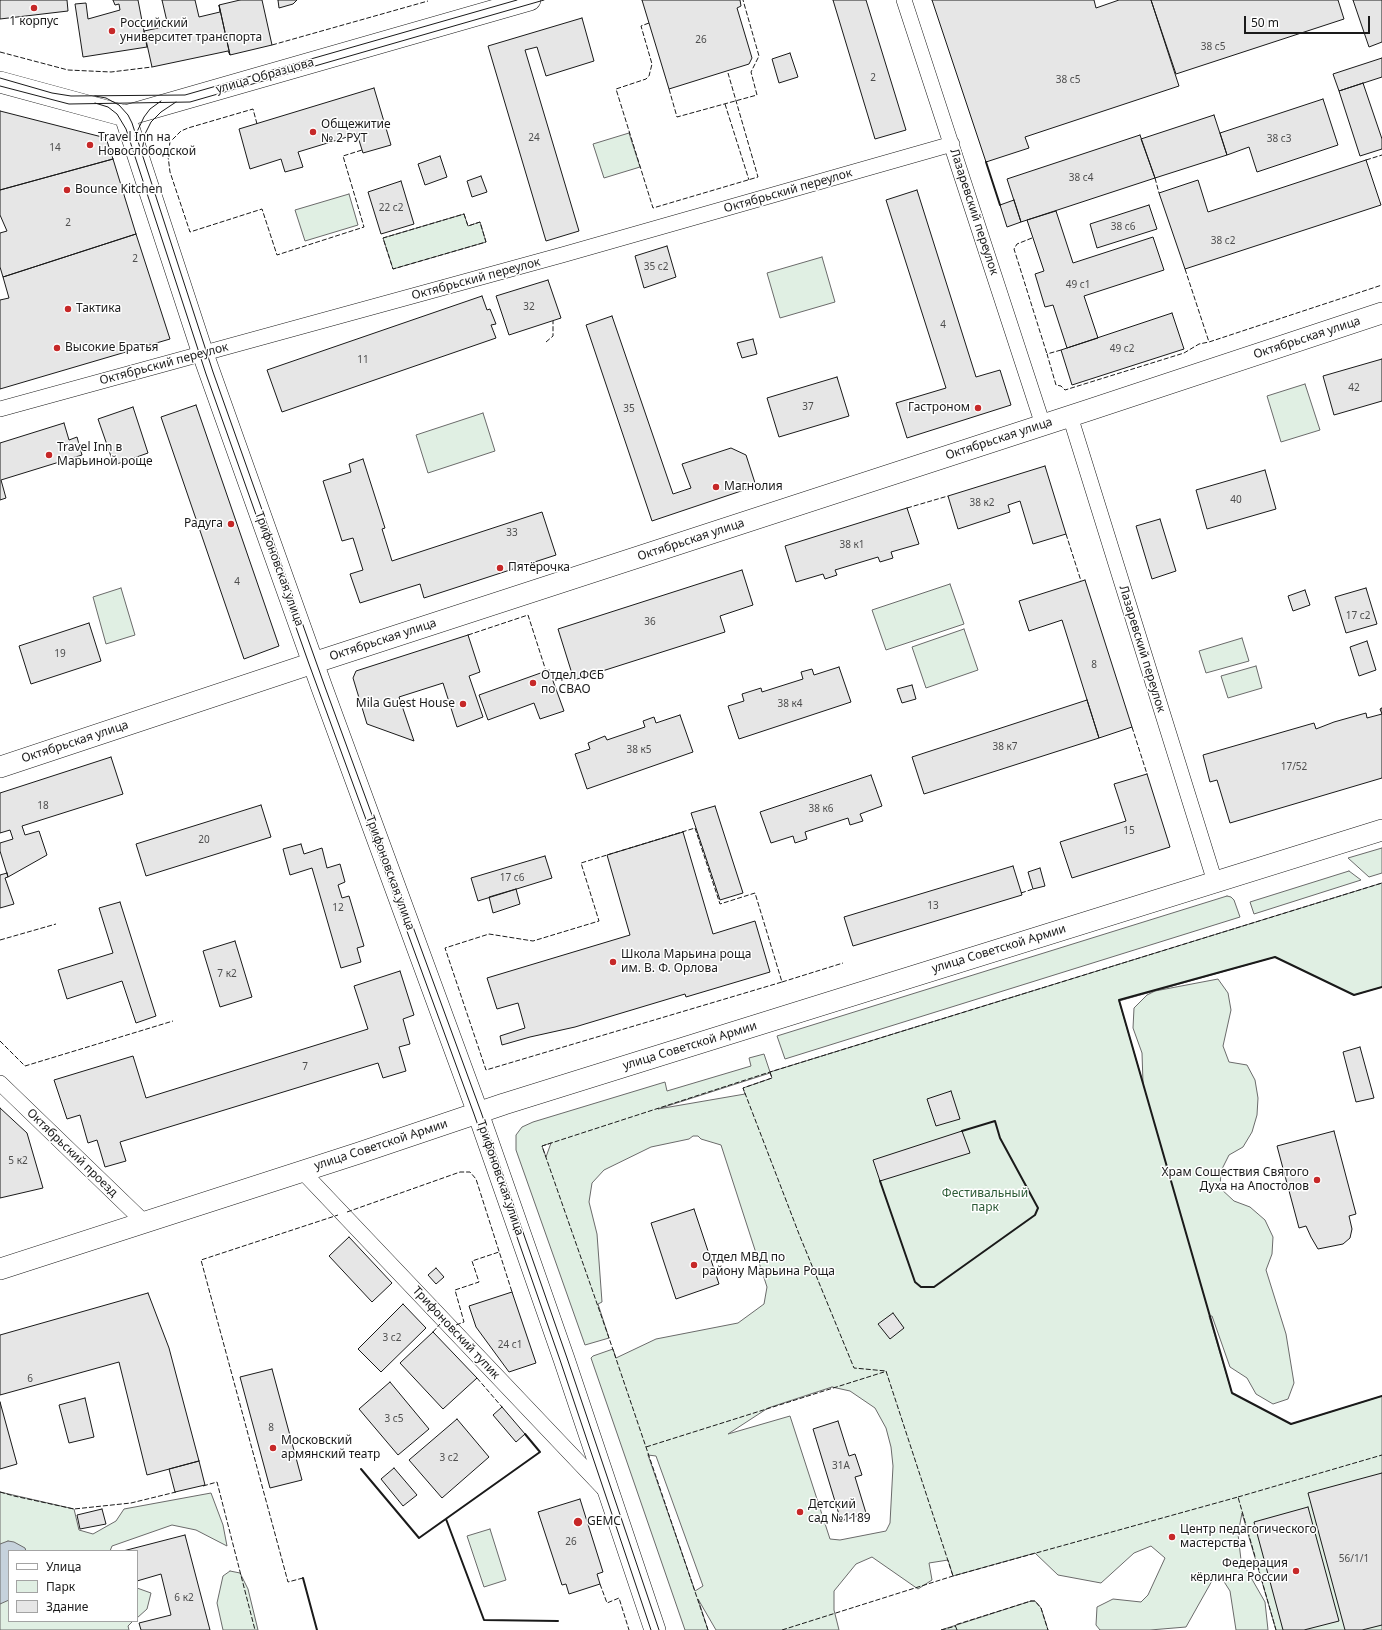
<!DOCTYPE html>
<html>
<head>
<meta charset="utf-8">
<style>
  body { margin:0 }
  #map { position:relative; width:1382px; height:1630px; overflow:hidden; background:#fff; font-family:"Noto Sans",sans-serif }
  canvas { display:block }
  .legend { position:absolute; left:8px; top:1550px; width:130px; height:72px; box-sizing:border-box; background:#fff; border:1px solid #a3a3a3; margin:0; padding:5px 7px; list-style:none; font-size:12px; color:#1a1a1a }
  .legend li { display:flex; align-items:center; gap:8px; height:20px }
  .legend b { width:20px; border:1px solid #a3a3a3 }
  .scale { position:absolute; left:1244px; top:16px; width:126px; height:18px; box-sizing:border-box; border:2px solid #1a1a1a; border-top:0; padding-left:5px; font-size:12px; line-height:14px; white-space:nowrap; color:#1a1a1a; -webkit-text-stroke:3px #fff; paint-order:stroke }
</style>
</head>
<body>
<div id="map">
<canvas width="1382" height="1630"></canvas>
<ul class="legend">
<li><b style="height:5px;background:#fff"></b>Улица</li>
<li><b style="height:11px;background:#e0efe3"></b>Парк</li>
<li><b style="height:11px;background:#e6e6e6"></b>Здание</li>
</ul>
<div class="scale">50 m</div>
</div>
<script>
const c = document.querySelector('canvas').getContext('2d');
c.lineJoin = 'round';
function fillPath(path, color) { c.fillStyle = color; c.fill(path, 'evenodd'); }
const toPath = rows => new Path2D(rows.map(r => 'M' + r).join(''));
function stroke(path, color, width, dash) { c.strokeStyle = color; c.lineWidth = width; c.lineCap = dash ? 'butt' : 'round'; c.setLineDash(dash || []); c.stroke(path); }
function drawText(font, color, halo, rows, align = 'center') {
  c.font = font + ' "Noto Sans",sans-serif'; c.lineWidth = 3; c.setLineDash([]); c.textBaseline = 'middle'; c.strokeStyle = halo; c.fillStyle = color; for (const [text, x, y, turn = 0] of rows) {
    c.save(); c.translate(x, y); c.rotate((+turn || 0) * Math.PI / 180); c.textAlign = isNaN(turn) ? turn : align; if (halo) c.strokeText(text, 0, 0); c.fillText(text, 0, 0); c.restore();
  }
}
const green = toPath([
  [629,133,640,167,604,178,593,144,629,133],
  [349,194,358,225,305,241,295,210,349,194],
  [464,214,468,226,480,222,486,242,393,269,383,238,464,214],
  [822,257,835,302,780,318,767,273,822,257],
  [1305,384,1320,430,1281,442,1267,396,1305,384],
  [483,413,495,451,428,473,416,435,483,413],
  [950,584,964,624,886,650,872,610,950,584],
  [121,588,135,635,106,644,93,597,121,588],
  [964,629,978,670,926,688,912,647,964,629],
  [1242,638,1249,661,1206,673,1199,651,1242,638],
  [1256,666,1262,688,1228,698,1221,676,1256,666],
  [1382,848,1382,873,1369,877,1348,858,1382,848],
  [1349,871,1361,880,1254,914,1250,902,1349,871],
  [1382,883,1382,987,1354,995,1275,957,1119,1001,1143,1083,1142,1053,1133,1028,1134,1008,1147,995,1155,991,1218,979,1228,993,1231,1010,1223,1046,1229,1062,1247,1065,1255,1080,1258,1098,1257,1115,1252,1132,1243,1147,1229,1155,1221,1171,1220,1188,1234,1201,1250,1207,1265,1220,1273,1237,1272,1254,1266,1270,1286,1334,1294,1383,1288,1399,1273,1404,1256,1394,1247,1378,1230,1367,1212,1316,1209,1316,1232,1393,1291,1424,1382,1396,1382,1630,1276,1630,1242,1513,1238,1534,1241,1560,1265,1602,1268,1630,1236,1630,1230,1591,1221,1577,1213,1579,1186,1627,1150,1630,1100,1630,1096,1625,1097,1607,1113,1599,1141,1602,1148,1595,1165,1558,1151,1546,1134,1553,1101,1583,1058,1575,1035,1553,953,1576,948,1560,929,1563,932,1580,918,1589,872,1557,856,1564,834,1591,834,1610,839,1630,716,1630,698,1599,708,1630,685,1630,591,1358,593,1356,613,1349,616,1358,656,1339,738,1323,764,1304,767,1287,721,1145,701,1139,698,1136,693,1136,689,1139,651,1147,604,1170,592,1183,589,1202,597,1234,602,1302,598,1304,609,1338,585,1345,516,1150,516,1135,522,1127,533,1122,665,1082,667,1091,751,1066,749,1058,764,1054,770,1072,1382,883],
  [770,1073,772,1078,743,1088,745,1094,658,1109,770,1073],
  [551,1143,546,1157,542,1146,551,1143],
  [832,1387,850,1391,875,1408,886,1428,891,1447,893,1466,890,1523,886,1531,840,1540,830,1539,790,1416,728,1434,768,1408,832,1387],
  [648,1455,656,1456,703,1586,695,1591,648,1455],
  [1227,896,1231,897,1234,900,1240,917,785,1059,777,1036,1227,896],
  [0,1492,74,1509,79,1530,93,1534,116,1521,124,1509,211,1493,223,1525,227,1546,196,1530,172,1525,112,1546,110,1551,9,1551,9,1621,133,1621,128,1626,129,1630,0,1630,0,1492],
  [490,1529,506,1580,484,1587,467,1536,490,1529],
  [230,1571,240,1573,248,1589,258,1630,223,1630,217,1603,223,1576,230,1571],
  [137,1588,151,1593,147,1609,137,1618,137,1588],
  [1031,1601,1035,1601,1041,1608,1048,1630,941,1630,1031,1601]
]);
const water = toPath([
  [8,1541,14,1542,25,1548,26,1551,9,1551,9,1600,0,1604,0,1544,8,1541]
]);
const building = toPath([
  [0,0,67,0,68,11,0,19,0,0],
  [113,0,138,0,147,47,83,57,75,4,86,3,88,19,120,10,119,4,115,5,113,0],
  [162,0,195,0,199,17,220,12,219,5,230,55,228,51,152,67,144,31,168,26,162,0],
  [240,0,262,0,272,45,230,55,219,5,240,0],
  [278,0,297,0,293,4,279,8,278,0],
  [642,0,740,0,741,6,737,8,752,58,749,64,669,89,642,0],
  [833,0,866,0,906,130,875,139,833,0],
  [932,0,1094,0,1096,8,1119,0,1151,0,1179,86,1025,137,1029,148,986,162,932,0],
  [1151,0,1338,0,1344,19,1176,74,1151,0],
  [1353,0,1382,0,1382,42,1369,47,1353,0],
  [582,18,594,61,546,76,537,47,525,50,579,231,546,241,488,46,582,18],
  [790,53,798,77,779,83,772,59,790,53],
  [1382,58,1382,77,1339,91,1333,74,1382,58],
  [1363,83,1382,139,1382,149,1360,156,1339,91,1363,83],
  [374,88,391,145,363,153,357,134,298,152,303,167,285,172,281,159,250,169,239,129,374,88],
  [1323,99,1338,145,1257,172,1249,147,1227,155,1220,133,1323,99],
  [0,111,106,138,113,159,0,190,0,111],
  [1214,115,1227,155,1155,178,1141,139,1214,115],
  [1140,135,1155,178,1021,222,1007,179,1140,135],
  [440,156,447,177,425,185,418,164,440,156],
  [113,159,136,234,3,277,0,267,0,233,7,231,0,215,0,190,113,159],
  [1366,160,1381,205,1185,269,1159,193,1198,180,1208,212,1366,160],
  [481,176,487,192,472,197,467,181,481,176],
  [401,181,414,224,381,234,368,192,401,181],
  [917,190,976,377,1000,370,1011,405,907,438,896,403,946,388,886,200,917,190],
  [1014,200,1021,222,1007,227,1000,205,1014,200],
  [1149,205,1157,229,1097,248,1090,224,1149,205],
  [1056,211,1073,263,1153,237,1164,270,1084,296,1098,338,1067,348,1053,305,1045,307,1035,274,1044,271,1027,220,1056,211],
  [136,234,170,339,0,389,0,300,9,298,3,277,136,234],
  [667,246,676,277,644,288,635,256,667,246],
  [548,280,561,318,509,335,496,296,548,280],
  [482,296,487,310,490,309,496,324,491,325,496,338,282,412,267,370,482,296],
  [1172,313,1184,349,1072,385,1061,350,1172,313],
  [612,316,673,494,691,488,682,464,731,448,746,455,756,486,652,521,586,325,612,316],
  [753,339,757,354,742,358,737,343,753,339],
  [1382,359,1382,401,1334,415,1323,376,1382,359],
  [837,377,849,416,779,437,767,398,837,377],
  [196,405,279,646,244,659,161,417,196,405],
  [133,407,148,453,114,465,98,419,133,407],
  [64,423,69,440,77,437,82,455,1,480,6,498,0,500,0,443,64,423],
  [363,459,385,528,382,529,392,561,542,512,556,555,424,598,420,584,360,603,350,574,363,570,353,538,342,541,323,481,351,472,349,464,363,459],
  [1045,466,1066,534,1033,544,1020,501,1008,505,1010,512,958,529,948,496,1045,466],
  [1265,470,1276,509,1207,529,1196,490,1265,470],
  [907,508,919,544,891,552,893,558,880,562,878,557,835,570,837,575,825,579,823,574,796,582,785,546,907,508],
  [1160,519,1176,571,1152,579,1136,526,1160,519],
  [742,570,753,605,720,616,725,632,574,680,558,629,742,570],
  [1085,580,1132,727,1099,738,1062,620,1029,631,1019,601,1085,580],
  [1366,588,1377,624,1346,633,1335,597,1366,588],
  [1305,590,1310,605,1293,611,1288,596,1305,590],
  [89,623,101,661,31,684,19,646,89,623],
  [468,635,480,672,469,676,483,717,457,727,443,683,399,697,414,741,367,724,353,678,356,671,468,635],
  [1367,641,1376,670,1359,676,1350,647,1367,641],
  [839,667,851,702,739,739,728,706,744,701,742,694,761,688,762,692,803,679,801,672,812,669,814,675,839,667],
  [549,670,564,711,540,719,534,703,488,720,479,695,549,670],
  [912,685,916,699,902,703,897,689,912,685],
  [1087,700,1099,738,924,794,912,757,1087,700],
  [1382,708,1382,778,1230,823,1217,780,1210,782,1203,755,1314,723,1316,729,1334,722,1366,713,1367,718,1382,714,1380,709,1382,708],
  [680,715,693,752,587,789,575,754,590,749,588,743,605,736,607,740,645,727,643,721,654,717,656,723,680,715],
  [111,757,123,794,22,826,25,835,39,831,47,855,8,877,0,851,0,843,13,839,10,830,0,833,0,793,111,757],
  [1147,774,1170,847,1072,878,1060,842,1126,821,1114,784,1147,774],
  [871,775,882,806,860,814,863,821,850,825,848,818,805,832,807,839,795,843,793,836,771,843,760,812,871,775],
  [261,805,271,837,146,876,136,844,261,805],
  [715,806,743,893,720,900,691,813,715,806],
  [683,832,713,934,755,921,770,972,686,997,685,994,575,1027,530,1037,502,1045,500,1036,525,1028,518,1003,497,1009,487,978,630,935,607,855,683,832],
  [301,844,304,854,322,848,327,868,340,864,345,882,338,885,342,898,349,896,364,946,357,948,361,962,341,968,312,868,290,875,283,849,301,844],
  [545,856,552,878,478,901,471,878,545,856],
  [1013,866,1022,895,853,946,844,917,1013,866],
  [1040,868,1045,886,1033,889,1028,872,1040,868],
  [7,873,8,877,5,878,14,904,0,908,0,875,7,873],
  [516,889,520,904,493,913,489,897,516,889],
  [120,902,156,1016,136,1023,122,981,67,999,58,970,113,953,99,908,120,902],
  [235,941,252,997,220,1007,203,951,235,941],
  [400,971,414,1015,403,1019,410,1044,399,1047,406,1071,383,1078,378,1063,120,1142,126,1161,105,1167,97,1140,88,1143,80,1115,67,1119,54,1080,133,1056,146,1098,368,1029,354,986,400,971],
  [1360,1047,1374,1098,1356,1102,1343,1052,1360,1047],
  [951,1091,960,1119,936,1126,927,1099,951,1091],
  [0,1108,27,1133,43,1188,0,1198,0,1108],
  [962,1131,970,1153,880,1181,873,1160,962,1131],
  [1334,1131,1356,1214,1349,1216,1352,1229,1350,1238,1343,1244,1318,1249,1311,1237,1306,1226,1299,1228,1277,1146,1334,1131],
  [694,1209,719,1284,676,1299,651,1223,694,1209],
  [349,1237,392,1283,372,1302,329,1256,349,1237],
  [436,1268,444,1277,436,1284,428,1275,436,1268],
  [512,1292,536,1363,509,1372,476,1327,469,1306,512,1292],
  [148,1293,169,1348,199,1461,147,1475,119,1362,0,1395,0,1335,148,1293],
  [403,1304,426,1328,381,1372,358,1349,403,1304],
  [893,1313,904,1328,890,1339,878,1324,893,1313],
  [433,1332,477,1378,443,1409,400,1363,433,1332],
  [272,1369,302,1480,270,1488,240,1377,272,1369],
  [390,1382,429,1429,398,1455,359,1409,390,1382],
  [85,1398,94,1437,69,1443,59,1405,85,1398],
  [0,1402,17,1464,0,1469,0,1402],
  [502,1407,525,1434,516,1442,493,1415,502,1407],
  [457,1419,489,1457,442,1498,409,1460,457,1419],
  [838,1421,849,1456,855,1454,862,1475,855,1477,866,1513,841,1521,813,1429,838,1421],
  [199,1461,205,1485,175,1492,169,1469,199,1461],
  [394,1468,417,1495,403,1506,381,1479,394,1468],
  [1382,1473,1382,1625,1362,1630,1345,1630,1308,1493,1382,1473],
  [580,1499,603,1572,597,1574,600,1584,569,1594,566,1584,562,1585,538,1512,580,1499],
  [1308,1507,1339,1621,1304,1630,1283,1630,1254,1522,1308,1507],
  [102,1509,106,1524,80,1529,77,1515,102,1509],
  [185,1535,210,1630,141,1630,139,1623,171,1615,161,1574,137,1581,137,1551,123,1551,185,1535]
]);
const street = toPath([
  [904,0,1043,425],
  [0,409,562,255,952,144],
  [1070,416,1215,882],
  [0,1083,144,1222],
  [302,1171,607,1492]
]);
const secondary = toPath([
  [0,82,125,116,530,0],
  [125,116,203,354,322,688,478,1113,564,1359,655,1630],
  [0,767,313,663,1089,410,1382,313],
  [0,1269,359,1153,504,1104,1382,830]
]);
const tram = toPath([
  [0,78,52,93,71,96,185,95,517,0],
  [0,86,69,104,190,102,544,0],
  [95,96,106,98,119,105,128,115,132,123,213,372,325,687,481,1112,567,1358,659,1630],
  [95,103,108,107,117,114,126,129,206,374,309,664,474,1114,560,1360,651,1630],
  [135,136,144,117,150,109,161,101],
  [142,151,145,134,151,122,161,112,176,102]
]);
const fence = toPath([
  [649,23,641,26,652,64,649,76,646,79,616,89,653,208,758,177,728,73],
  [272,45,428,1],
  [0,52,68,70,111,72,152,67],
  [669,89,677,117,757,95,751,72,759,56,743,0],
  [725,104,749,180],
  [257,124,253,109,188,128,181,131,170,142,168,156,170,172,190,232,262,209,277,255,364,227,343,156,362,150],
  [1366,160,1382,155],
  [1155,178,1159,193],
  [464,214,468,226,480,222,486,242,393,269,383,238,464,214],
  [1032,238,1017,244,1014,249,1047,354],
  [1185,269,1209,342,1382,285],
  [546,342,553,336,553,321],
  [1061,350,1047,354,1056,385,1061,386,1065,390,1184,353,1199,344,1209,342],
  [907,508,948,496],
  [1066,534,1081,581],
  [468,635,528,615,546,671],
  [1132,727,1147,774],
  [695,828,720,904,755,893,782,982,486,1070,445,948,489,934,533,941,599,921,581,863,695,828],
  [1021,893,1033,889],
  [0,940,56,924],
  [782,982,843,963],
  [0,1041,25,1066,173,1021],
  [770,1072,772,1078,743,1088,799,1234,854,1368,886,1371],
  [347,1212,460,1172,470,1172,476,1179,512,1292],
  [456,1325,464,1322,455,1290,479,1282,472,1261,499,1252],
  [433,1332,440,1324],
  [886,1371,953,1576],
  [477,1378,502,1407],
  [646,1447,884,1372],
  [203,1486,217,1482,255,1630],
  [0,1492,14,1496,74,1509,131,1503,176,1492],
  [1238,1497,1382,1455],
  [303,1578,288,1582,201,1260,338,1215],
  [600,1584,607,1603,619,1598,629,1630],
  [708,1630,609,1338,542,1146,770,1072,1382,883],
  [782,1630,953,1576,1238,1497,1276,1630],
  [941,1630,956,1626],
  [957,1630,955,1625,1031,1601,1035,1601,1041,1608,1048,1630]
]);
const wall = toPath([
  [986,162,1000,205],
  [1382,987,1354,995,1275,957,1119,1000,1232,1393,1291,1424,1382,1396],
  [880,1181,915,1282,921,1287,934,1287,1035,1215,1038,1208,1000,1138,995,1121,962,1131],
  [361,1469,419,1538,540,1452,525,1434],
  [446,1519,484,1620,558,1621],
  [303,1578,317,1630]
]);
const markers = [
  [34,8,4,"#c62828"],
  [112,31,4,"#c62828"],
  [313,132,4,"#c62828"],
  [90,145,4,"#c62828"],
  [67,190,4,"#c62828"],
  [68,309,4,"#c62828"],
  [57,348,4,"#c62828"],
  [978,408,4,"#c62828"],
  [49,455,4,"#c62828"],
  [716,487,4,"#c62828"],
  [231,524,4,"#c62828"],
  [500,568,4,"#c62828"],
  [533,683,4,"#c62828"],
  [463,704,4,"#c62828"],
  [613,962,4,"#c62828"],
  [1317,1180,4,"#c62828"],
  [694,1265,4,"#c62828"],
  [273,1448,4,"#c62828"],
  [800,1512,4,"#c62828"],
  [578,1522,5,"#c62828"],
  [1172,1537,4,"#c62828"],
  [1296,1571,4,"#c62828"]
];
const numberNames = [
  ["26",701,40],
  ["38 с5",1213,47],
  ["2",873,78],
  ["38 с5",1068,80],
  ["24",534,138],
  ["38 с3",1279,139],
  ["14",55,148],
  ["38 с4",1081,178],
  ["22 с2",391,208],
  ["2",68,223],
  ["38 с6",1123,227],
  ["38 с2",1223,241],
  ["2",135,259],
  ["35 с2",656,267],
  ["49 с1",1078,285],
  ["32",529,307],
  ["4",943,325],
  ["49 с2",1122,349],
  ["11",363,360],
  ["42",1354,388],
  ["37",808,407],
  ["35",629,409],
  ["40",1236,500],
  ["38 к2",982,503],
  ["33",512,533],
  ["38 к1",852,545],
  ["4",237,582],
  ["17 с2",1358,616],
  ["36",650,622],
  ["19",60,654],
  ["8",1094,665],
  ["38 к4",790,704],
  ["38 к7",1005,747],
  ["38 к5",639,750],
  ["17/52",1294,767],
  ["18",43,806],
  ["38 к6",821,809],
  ["15",1129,831],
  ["20",204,840],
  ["17 с6",512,878],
  ["13",933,906],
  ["12",338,908],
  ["7 к2",227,974],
  ["7",305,1067],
  ["5 к2",18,1161],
  ["3 с2",392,1338],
  ["24 с1",510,1345],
  ["6",30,1379],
  ["3 с5",394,1419],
  ["8",271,1428],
  ["3 с2",449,1458],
  ["31А",841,1466],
  ["26",571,1542],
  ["56/1/1",1354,1559],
  ["6 к2",184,1598]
];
const poiNames = [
  ["1 корпус",34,22,"center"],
  ["Российский",120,24],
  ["университет транспорта",120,38],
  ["Общежитие",321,125],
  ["№ 2 РУТ",321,139],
  ["Travel Inn на",98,138],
  ["Новослободской",98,152],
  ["Bounce Kitchen",75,190],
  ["Тактика",76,309],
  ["Высокие Братья",65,348],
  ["Гастроном",970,408,"right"],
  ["Travel Inn в",57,448],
  ["Марьиной роще",57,462],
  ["Магнолия",724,487],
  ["Радуга",223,524,"right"],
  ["Пятёрочка",508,568],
  ["Отдел ФСБ",541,676],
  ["по СВАО",541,690],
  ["Mila Guest House",455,704,"right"],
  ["Школа Марьина роща",621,955],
  ["им. В. Ф. Орлова",621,969],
  ["Храм Сошествия Святого",1309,1173,"right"],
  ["Духа на Апостолов",1309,1187,"right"],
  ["Отдел МВД по",702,1258],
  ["району Марьина Роща",702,1272],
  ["Московский",281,1441],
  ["армянский театр",281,1455],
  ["Детский",808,1505],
  ["сад №1189",808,1519],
  ["GEMC",587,1522],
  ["Центр педагогического",1180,1530],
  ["мастерства",1180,1544],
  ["Федерация",1288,1564,"right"],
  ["кёрлинга России",1288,1578,"right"]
];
const streetNames = [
  ["улица Образцова",265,76,-16],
  ["Октябрьский переулок",788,191,-16],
  ["Лазаревский переулок",974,212,72],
  ["Октябрьский переулок",476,279,-15],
  ["Октябрьская улица",1307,338,-18],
  ["Октябрьский переулок",164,364,-15],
  ["Октябрьская улица",999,439,-18],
  ["Октябрьская улица",691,540,-18],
  ["Трифоновская улица",279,569,70],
  ["Октябрьская улица",383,640,-18],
  ["Лазаревский переулок",1142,649,73],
  ["Октябрьская улица",75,742,-18],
  ["Трифоновская улица",390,873,70],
  ["улица Советской Армии",999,949,-17],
  ["улица Советской Армии",690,1046,-17],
  ["улица Советской Армии",381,1145,-18],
  ["Октябрьский проезд",72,1153,44],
  ["Трифоновская улица",500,1178,71],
  ["Трифоновский тупик",456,1333,47]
];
const parkNames = [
  ["Фестивальный",985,1194],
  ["парк",985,1208]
];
fillPath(green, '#e0efe3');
stroke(green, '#6a6a6a', 1);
fillPath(water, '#c6d2dc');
stroke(water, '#6a6a6a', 1);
fillPath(building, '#e6e6e6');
stroke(building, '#1a1a1a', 1);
stroke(street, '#1a1a1a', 16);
stroke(secondary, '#1a1a1a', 22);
stroke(street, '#fff', 15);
stroke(secondary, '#fff', 21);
stroke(tram, '#1a1a1a', 1);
stroke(fence, '#1a1a1a', 1, [5, 2]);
stroke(wall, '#1a1a1a', 2);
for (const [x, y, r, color] of markers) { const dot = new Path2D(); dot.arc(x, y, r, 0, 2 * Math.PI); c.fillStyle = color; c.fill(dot); stroke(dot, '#fff', 1.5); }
drawText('10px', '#4d4d4d', null, numberNames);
drawText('12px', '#1a1a1a', '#fff', poiNames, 'left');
drawText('12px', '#1a1a1a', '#fff', streetNames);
drawText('12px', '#2b5a34', '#fff', parkNames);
</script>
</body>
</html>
